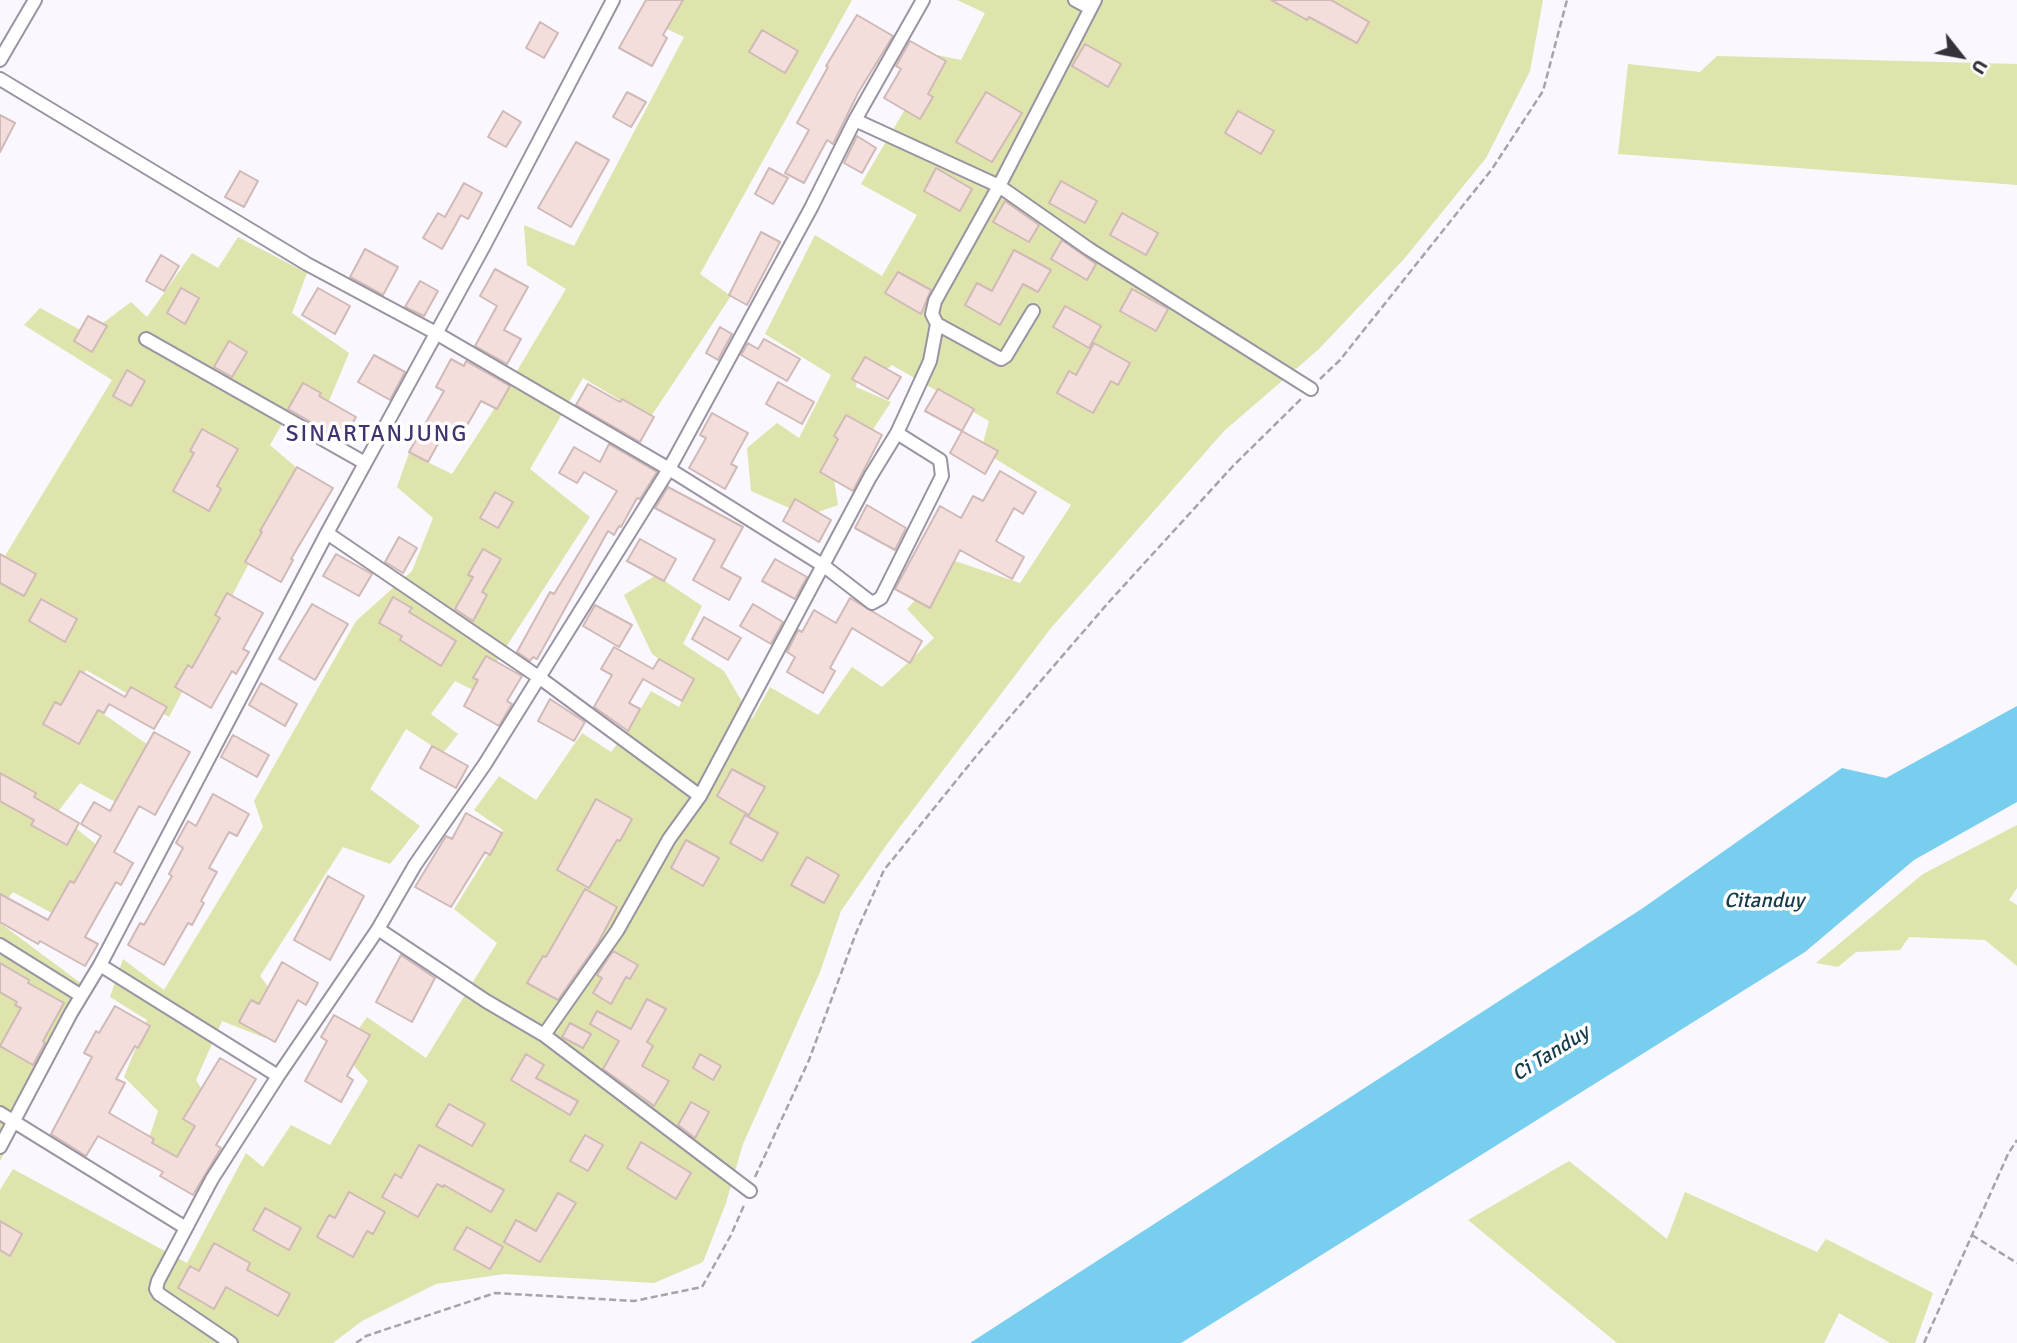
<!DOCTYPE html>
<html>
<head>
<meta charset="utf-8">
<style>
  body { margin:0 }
  #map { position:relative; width:2017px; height:1343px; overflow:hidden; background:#faf7fe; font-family:Signika,sans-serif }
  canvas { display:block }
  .north { position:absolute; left:1926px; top:21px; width:70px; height:70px; -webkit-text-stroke:5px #fff; paint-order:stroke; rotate:121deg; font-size:19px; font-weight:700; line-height:28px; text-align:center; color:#353238 }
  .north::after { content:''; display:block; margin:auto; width:24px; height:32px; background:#353238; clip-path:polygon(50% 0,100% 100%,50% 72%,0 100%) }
</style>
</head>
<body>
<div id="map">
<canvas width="2017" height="1343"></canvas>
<div class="north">U</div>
</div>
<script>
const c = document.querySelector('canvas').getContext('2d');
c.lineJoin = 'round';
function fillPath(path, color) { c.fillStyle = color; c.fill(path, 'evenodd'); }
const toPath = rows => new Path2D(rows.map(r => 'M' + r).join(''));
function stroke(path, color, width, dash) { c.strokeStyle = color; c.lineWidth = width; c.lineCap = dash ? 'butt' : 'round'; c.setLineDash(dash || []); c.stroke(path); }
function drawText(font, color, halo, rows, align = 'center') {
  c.font = font + ' Signika,sans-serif'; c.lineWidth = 7; c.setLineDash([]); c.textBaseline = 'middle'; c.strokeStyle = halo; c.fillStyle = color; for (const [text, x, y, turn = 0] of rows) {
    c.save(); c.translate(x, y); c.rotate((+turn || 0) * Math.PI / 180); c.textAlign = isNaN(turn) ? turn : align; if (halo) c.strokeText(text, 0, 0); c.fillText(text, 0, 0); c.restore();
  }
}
const green = toPath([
  [682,0,852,0,700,274,731,296,650,418,583,378,530,469,590,517,477,692,455,681,431,714,458,734,443,753,406,729,370,789,420,826,390,864,343,847,260,976,285,1009,265,1038,222,1021,196,1080,218,1115,176,1172,141,1162,158,1111,124,1077,147,1020,110,997,123,959,164,990,263,827,254,801,356,621,412,571,433,518,397,487,409,453,452,474,496,406,566,289,527,265,524,225,574,246,684,37,665,28],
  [957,0,1543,0,1530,71,1486,158,1404,259,1319,349,1224,431,1051,628,887,844,841,911,820,972,743,1144,726,1203,703,1262,654,1283,504,1274,436,1284,362,1321,333,1343,0,1343,0,1190,13,1169,187,1263,246,1153,263,1167,291,1125,330,1145,368,1081,342,1053,367,1017,426,1058,497,943,454,909,503,830,474,810,499,776,536,800,582,733,611,752,629,729,651,691,679,707,691,681,652,654,624,595,656,575,702,606,683,644,724,671,752,719,770,687,818,715,852,667,882,687,934,638,907,609,952,560,1020,583,1071,505,981,450,989,421,892,365,879,375,859,364,856,387,891,402,868,437,833,473,838,505,807,516,751,491,747,448,777,423,799,438,831,375,765,334,815,235,882,276,917,215,861,184,937,55,961,60,985,13],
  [1717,56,2017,64,2017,185,1618,154,1628,64,1700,72],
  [238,237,307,273,292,313,349,353,326,408,299,394,270,445,298,469,169,717,86,670,79,697,151,747,119,804,80,783,57,813,103,850,61,918,13,892,0,908,0,564,112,380,24,325,40,308,88,334,131,302,147,317,192,253,218,268],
  [2017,825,2017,888,2009,900,2017,905,2017,966,1985,940,1909,937,1900,950,1856,952,1838,967,1816,963,1923,874],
  [0,923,90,990,0,1161],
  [1569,1161,1667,1239,1685,1192,1817,1252,1826,1239,1933,1293,1915,1343,1890,1343,1839,1313,1824,1343,1617,1343,1468,1220]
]);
const water = toPath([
  [2017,706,2017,802,1914,860,1805,952,1181,1343,970,1343,1643,908,1842,768,1886,778]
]);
const building = toPath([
  [646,0,683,0,663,35,667,38,652,66,619,48,646,0],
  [1271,0,1331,0,1369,22,1357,43,1309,17,1307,20,1271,0],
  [857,15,893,36,858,93,833,144,827,140,804,183,785,173,809,130,797,123,828,67,826,66,857,15],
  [540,22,558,33,544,58,526,48,540,22],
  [762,30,798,51,785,73,749,52,762,30],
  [910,41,946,61,928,94,933,97,920,119,884,98,901,69,896,66,910,41],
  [1085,44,1121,64,1108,87,1072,66,1085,44],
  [627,92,646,102,631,127,613,117,627,92],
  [986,92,1022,113,992,162,956,142,986,92],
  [503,111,521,122,506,147,488,137,503,111],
  [1238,111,1274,131,1261,154,1225,133,1238,111],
  [0,115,15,123,0,152,0,115],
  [857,136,876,148,862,173,844,163,857,136],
  [576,142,609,160,571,227,538,208,576,142],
  [769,168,788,178,773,204,755,194,769,168],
  [936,168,972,189,960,211,924,191,936,168],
  [240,171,258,181,244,207,225,197,240,171],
  [1061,181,1097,201,1085,223,1049,203,1061,181],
  [464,183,482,193,468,219,461,215,442,249,423,238,438,213,445,217,464,183],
  [1005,201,1039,225,1029,242,993,222,1005,201],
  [1122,213,1158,233,1146,255,1110,235,1122,213],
  [761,232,780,242,747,305,729,295,761,232],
  [1062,240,1096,264,1087,280,1051,259,1062,240],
  [365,249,398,267,383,295,350,277,365,249],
  [1014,250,1051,270,1038,292,1023,284,1000,325,965,305,977,283,992,291,1014,250],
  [161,255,179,266,164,291,146,281,161,255],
  [495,269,528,287,504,330,521,339,507,364,475,346,497,306,480,296,495,269],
  [898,272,931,290,921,314,885,293,898,272],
  [420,281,438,291,424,316,405,307,420,281],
  [181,288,199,298,185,324,167,313,181,288],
  [318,288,350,306,335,334,302,315,318,288],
  [1132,289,1168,309,1156,331,1120,311,1132,289],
  [1065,306,1101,326,1089,348,1053,327,1065,306],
  [88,316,107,326,92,352,74,341,88,316],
  [720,327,732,334,718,360,706,353,720,327],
  [764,339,800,359,787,381,741,355,748,343,758,349,764,339],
  [229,341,247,352,232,377,214,367,229,341],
  [1094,343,1130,363,1118,385,1111,381,1093,413,1057,393,1069,371,1076,375,1094,343],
  [374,355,405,372,390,400,358,382,374,355],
  [865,357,901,377,888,399,852,379,865,357],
  [451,359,464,366,466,361,510,386,497,409,481,401,458,441,444,433,428,462,409,452,444,391,436,387,451,359],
  [127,370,145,381,131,406,113,396,127,370],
  [778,382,814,402,802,424,766,404,778,382],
  [303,383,321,393,319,396,356,417,343,440,288,409,303,383],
  [588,384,620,402,622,399,654,417,640,442,576,405,588,384],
  [938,389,974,409,962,431,925,411,938,389],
  [712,413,748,433,731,464,737,467,725,489,689,468,706,438,700,435,712,413],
  [846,415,882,435,853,491,820,472,838,439,834,436,846,415],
  [202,429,238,449,217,486,221,489,209,511,173,491,194,453,190,451,202,429],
  [962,431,998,451,985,474,950,453,962,431],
  [609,444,657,472,640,499,637,498,621,527,619,526,614,535,608,531,537,659,533,657,530,661,517,652,550,592,554,594,617,491,584,472,577,483,559,473,574,447,600,462,609,444],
  [297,467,333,488,291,559,293,560,281,582,245,562,262,532,260,531,297,467],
  [1000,471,1036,492,1023,514,1014,508,996,541,1024,557,1012,579,960,550,930,608,895,589,940,506,961,518,973,496,983,501,1000,471],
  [668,487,743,527,721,567,741,578,729,600,693,580,715,540,655,508,668,487],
  [495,492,513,502,498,528,480,518,495,492],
  [795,499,831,520,819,542,783,521,795,499],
  [867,505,906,528,895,550,855,528,867,505],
  [399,537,417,548,403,573,385,562,399,537],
  [640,539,676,559,664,581,627,561,640,539],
  [483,549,501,559,482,592,487,595,473,621,455,609,473,577,468,575,483,549],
  [0,554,36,574,24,596,0,583,0,554],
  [336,554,372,574,359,596,323,576,336,554],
  [775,559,807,577,795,599,762,581,775,559],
  [227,593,263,613,243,649,249,652,236,674,232,671,211,708,175,687,188,665,192,668,220,618,215,615,227,593],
  [393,597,412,608,409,612,456,641,441,666,400,640,402,636,379,623,393,597],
  [850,598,922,641,910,663,852,628,830,668,835,671,823,693,787,672,795,657,787,652,798,630,802,632,814,610,836,623,850,598],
  [41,599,77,619,65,642,29,621,41,599],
  [312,604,348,624,315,680,279,659,312,604],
  [753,604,783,622,771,644,740,626,753,604],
  [595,605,632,625,619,647,583,626,595,605],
  [704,617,741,638,728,660,692,639,704,617],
  [614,647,653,669,659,659,694,679,682,701,643,679,629,703,640,709,628,731,594,707,612,675,601,669,614,647],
  [486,656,522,676,507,701,512,704,499,726,464,706,478,680,473,678,486,656],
  [80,671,125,697,131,687,167,707,154,729,109,704,104,713,98,710,79,744,43,724,55,702,61,705,80,671],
  [261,683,297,704,285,726,249,705,261,683],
  [550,699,585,722,574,741,538,721,550,699],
  [154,732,190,752,155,815,139,806,114,852,133,863,121,885,116,882,85,937,98,944,85,966,40,941,38,944,0,922,0,894,48,920,70,881,74,883,101,836,81,824,94,802,110,811,154,732],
  [233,735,269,755,257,777,221,757,233,735],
  [432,746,468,766,456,788,420,768,432,746],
  [732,769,765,787,749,815,717,796,732,769],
  [0,773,36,793,34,797,79,823,67,845,31,825,34,820,0,801,0,773],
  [213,794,249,814,237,836,229,832,209,868,217,872,201,901,204,903,192,925,188,923,164,965,128,945,140,923,144,925,172,876,169,874,183,848,176,843,188,821,196,826,213,794],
  [596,799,632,819,620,841,617,840,589,888,557,870,596,799],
  [466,813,502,833,490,855,485,852,451,907,415,887,446,836,452,839,466,813],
  [745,815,778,833,762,861,730,843,745,815],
  [686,840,719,858,703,886,671,868,686,840],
  [807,857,839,875,824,903,791,885,807,857],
  [328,876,364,896,330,960,294,940,328,876],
  [585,889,617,907,598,943,558,1000,527,983,543,956,546,957,585,889],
  [613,951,638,965,630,979,626,977,611,1004,593,993,602,978,597,975,613,951],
  [401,955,435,978,412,1022,376,1002,401,955],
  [282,962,318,983,306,1005,298,1000,275,1042,239,1022,251,1000,259,1004,282,962],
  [0,963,29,980,28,983,64,1003,43,1041,45,1043,33,1065,0,1046,21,1008,15,1005,17,1002,0,992,0,963],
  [647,999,666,1009,647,1042,653,1046,642,1066,669,1081,654,1106,603,1069,619,1041,590,1024,597,1011,631,1029,647,999],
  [115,1006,150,1026,138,1048,135,1046,116,1079,125,1083,109,1113,154,1139,152,1143,177,1157,195,1126,183,1119,220,1058,256,1079,216,1145,221,1148,193,1195,160,1176,163,1172,98,1136,86,1156,51,1134,92,1057,84,1053,96,1031,99,1033,115,1006],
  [334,1015,370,1035,347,1076,353,1080,341,1102,305,1081,327,1041,321,1037,334,1015],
  [570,1023,591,1034,583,1048,562,1037,570,1023],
  [526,1054,544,1065,536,1078,578,1101,570,1115,511,1080,526,1054],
  [700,1054,721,1066,713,1080,693,1068,700,1054],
  [691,1102,709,1112,695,1138,678,1125,691,1102],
  [449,1104,485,1124,472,1146,436,1126,449,1104],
  [585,1135,603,1145,588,1171,570,1161,585,1135],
  [641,1142,691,1173,676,1199,627,1168,641,1142],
  [419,1145,504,1190,491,1212,444,1185,443,1187,437,1184,418,1217,382,1197,395,1174,401,1178,419,1145],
  [349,1192,385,1212,373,1234,367,1231,353,1257,317,1237,329,1215,335,1218,349,1192],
  [558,1193,576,1203,540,1262,504,1242,516,1220,536,1231,558,1193],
  [265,1208,301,1228,289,1250,253,1230,265,1208],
  [0,1221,22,1234,10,1256,0,1250,0,1221],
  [467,1227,503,1247,490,1269,454,1249,467,1227],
  [214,1243,250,1263,247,1270,290,1294,278,1316,226,1287,214,1309,178,1288,190,1266,199,1271,214,1243]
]);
const path = toPath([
  [1320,379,1340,360,1492,169,1543,91,1567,0],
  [755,1177,809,1060,856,933,884,870,977,755,1108,603,1233,466,1301,399],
  [1972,1235,2017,1263],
  [356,1343,366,1336,495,1293,634,1301,702,1287,731,1235,745,1203],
  [1924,1343,2008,1154,2017,1140]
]);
const minor = toPath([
  [1075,0,1090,8],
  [0,60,35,0],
  [0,79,307,264,436,333,669,469,824,566,872,603,881,598,942,476,940,460,897,433],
  [855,120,999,186,1089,249,1311,389],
  [937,324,1001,359,1006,356,1033,311],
  [146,339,365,463],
  [327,533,540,678,700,796],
  [378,929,486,1001,544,1035,617,931,669,839,700,796,870,477,897,433,930,361,937,324,932,314,935,301,999,186,1095,0],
  [0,945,80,995],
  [100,965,278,1076],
  [544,1035,750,1191],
  [0,1113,186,1228],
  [0,1147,71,1013,100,965,327,533,485,244,613,0],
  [231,1343,159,1294,156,1289,158,1281,212,1179,278,1076,378,929,415,865,485,764,669,469,811,208,855,120,923,0]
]);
const waterNames = [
  ["Citanduy",1764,901],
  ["Ci Tanduy",1551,1054,-32]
];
const quarterNames = [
  ["SINARTANJUNG",377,435]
];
fillPath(green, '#dee4ab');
fillPath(water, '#78ceee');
fillPath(building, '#f3dedb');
stroke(building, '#cfbab8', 2);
stroke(minor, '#9a93a2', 16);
stroke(path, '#a6a3aa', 2.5, [7, 3.5]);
stroke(minor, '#fff', 12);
drawText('italic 21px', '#153c4a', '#fff', waterNames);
c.letterSpacing = '2px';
drawText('23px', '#41336f', '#fff', quarterNames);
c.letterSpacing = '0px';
</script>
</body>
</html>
